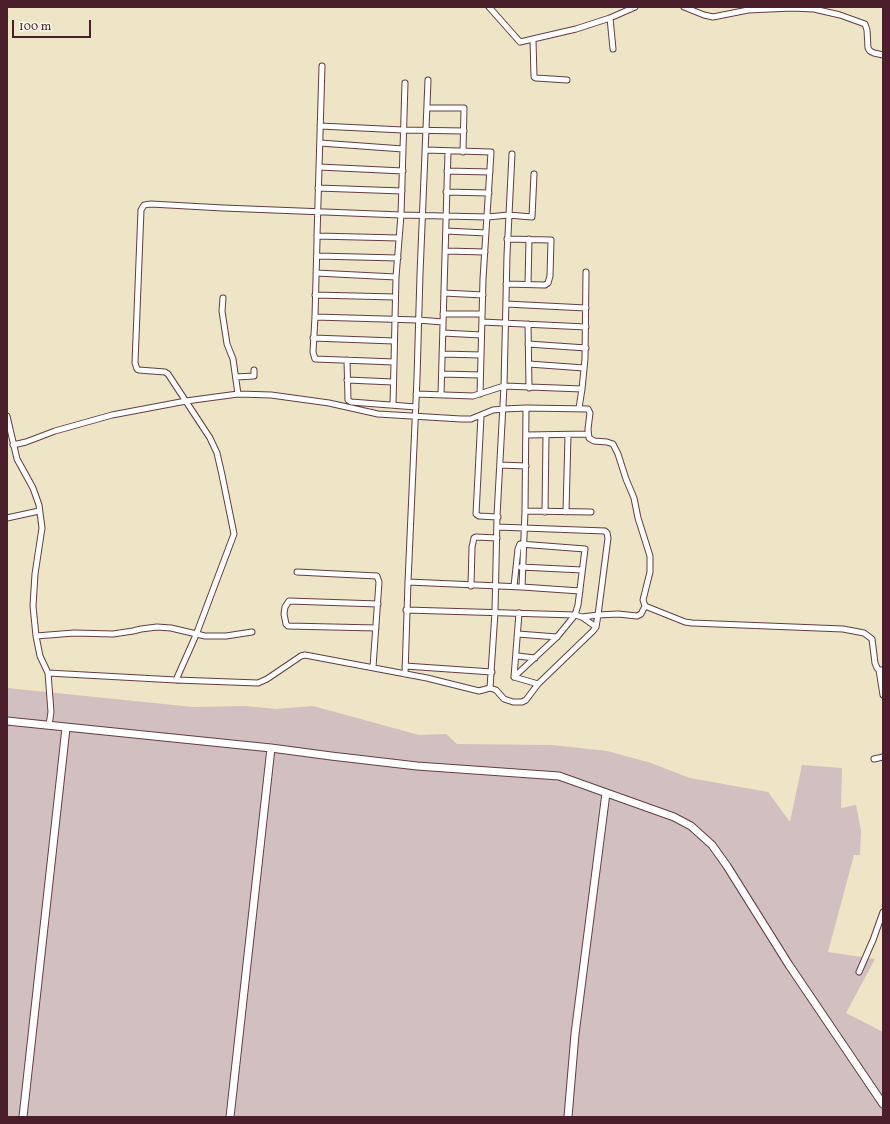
<!DOCTYPE html>
<html>
<head>
<meta charset="utf-8">
<style>
  body { margin:0 }
  #map { position:relative; width:890px; height:1124px; overflow:hidden; background:#eee4c6; font-family:Vollkorn,serif }
  canvas { display:block }
  .frame { position:absolute; inset:0; border:8px solid #4a1f2b; pointer-events:none }
  .scale { position:absolute; left:12px; top:20px; width:79px; height:18px; box-sizing:border-box; border:2px solid #4a1f2b; border-top:0; padding-left:5px; font-size:12px; line-height:14px; white-space:nowrap; color:#4a1f2b; -webkit-text-stroke:3px #fbf7ec; paint-order:stroke }
</style>
</head>
<body>
<div id="map">
<canvas width="890" height="1124"></canvas>
<div class="frame"></div>
<div class="scale">100 m</div>
</div>
<script>
const c = document.querySelector('canvas').getContext('2d');
c.lineJoin = 'round';
function fillPath(path, color) { c.fillStyle = color; c.fill(path, 'evenodd'); }
const toPath = rows => new Path2D(rows.map(r => 'M' + r).join(''));
function stroke(path, color, width, dash) { c.strokeStyle = color; c.lineWidth = width; c.lineCap = dash ? 'butt' : 'round'; c.setLineDash(dash || []); c.stroke(path); }
const industrial = toPath([
  [7,688,193,707,245,706,276,709,313,706,419,735,446,734,457,744,552,745,607,751,651,763,690,778,768,792,790,822,802,765,842,768,841,808,856,805,861,831,860,855,854,855,828,952,875,959,846,1013,883,1032,883,1117,7,1117]
]);
const street = toPath([
  [489,7,520,42,576,29,610,18,635,7],
  [684,7,704,15,713,17,748,10,792,8,814,9,840,15,865,24,867,30,868,48,870,51,874,53,883,55],
  [610,18,613,49],
  [533,40,534,77,536,78,567,80],
  [427,108,464,108,463,152],
  [320,126,403,130,464,131],
  [320,143,403,149],
  [426,150,491,152,483,279,480,394],
  [319,167,403,171],
  [447,171,490,172],
  [318,188,402,191],
  [446,192,489,193],
  [446,231,486,233],
  [317,236,322,66],
  [446,251,485,252],
  [317,256,398,258],
  [316,273,396,277],
  [506,284,545,285,548,283,550,276,551,240,507,239],
  [528,284,529,239],
  [444,293,483,295],
  [315,295,395,297],
  [223,298,222,311,227,344,233,359,238,394],
  [506,304,586,308],
  [443,314,482,314],
  [315,317,418,320,443,322],
  [482,322,586,327],
  [528,324,529,388],
  [443,333,481,335],
  [313,338,394,341],
  [528,344,586,348],
  [442,354,481,355],
  [347,360,348,400,351,402,416,407],
  [394,362,315,359,313,352,315,317,317,241,317,236,399,238],
  [529,364,584,368],
  [442,374,480,375],
  [236,377,254,376,254,370],
  [347,380,393,382],
  [416,394,473,396,504,386,582,389],
  [441,394,448,152],
  [393,405,396,277,401,215,405,83],
  [579,408,582,389,585,359,586,272],
  [7,416,17,459,33,488,39,505,42,528,35,574,33,606,36,636,40,656,48,673,176,680,258,683,267,679,301,656,305,655,427,678,479,691,490,688,496,690,504,699,513,702,522,702,526,700,538,684,593,631,596,627,598,615,618,614,637,616,641,614,645,606],
  [481,416,476,514,479,516,498,517],
  [526,435,588,434],
  [13,445,26,442,55,431,112,415,186,401,238,394,271,395,329,403,378,414,461,419,471,419,493,410,503,409,526,408,588,409,590,413,588,429,589,438,594,441,607,442,613,444,618,454,626,479,634,498,638,518,650,556,650,572,643,600,645,606,685,622,692,623,843,629,864,633,872,639,875,663,877,668,879,670,883,670],
  [500,465,526,466],
  [525,511,591,512],
  [545,512,546,435],
  [566,512,568,435],
  [7,518,39,511],
  [497,527,605,531,607,533,608,538,598,615,582,617],
  [521,567,582,570],
  [297,572,377,576,379,582,373,667],
  [408,582,417,378,420,274,428,80],
  [471,586,472,547,474,538,476,537,497,538],
  [522,587,525,511,526,408],
  [406,610,575,615,582,617,596,627],
  [519,613,514,677,538,684],
  [376,628,288,626,286,624,284,614,285,607,289,601,378,604],
  [518,634,557,637],
  [36,636,74,633,113,634,133,631,141,629,157,627,171,628,205,636,226,636,252,632],
  [517,656,535,658],
  [405,666,492,672],
  [879,670,883,695],
  [48,673,51,712,49,725],
  [405,674,408,582,522,587,580,591],
  [514,677,557,637,575,615,578,605,585,549,520,544,518,549,514,586],
  [176,680,196,635,234,534,222,475,217,453,210,438,168,374,165,372,139,370,137,369,135,363,141,210,144,205,151,204,223,208,401,215,488,217,508,215,532,217,534,174],
  [490,688,495,612,497,516,504,386,507,255,512,154],
  [874,759,883,757],
  [859,972,873,940,883,912]
]);
const secondary = toPath([
  [7,721,271,748],
  [23,1117,66,728],
  [230,1117,271,748,331,756,417,766,559,776,674,817,691,826,712,845,727,866,789,965,883,1104],
  [568,1117,575,1034,606,793]
]);
fillPath(industrial, '#d2bfc0');
stroke(street, '#633d42', 7);
stroke(secondary, '#633d42', 9);
stroke(street, '#fff', 5);
stroke(secondary, '#fff', 7);
</script>
</body>
</html>
